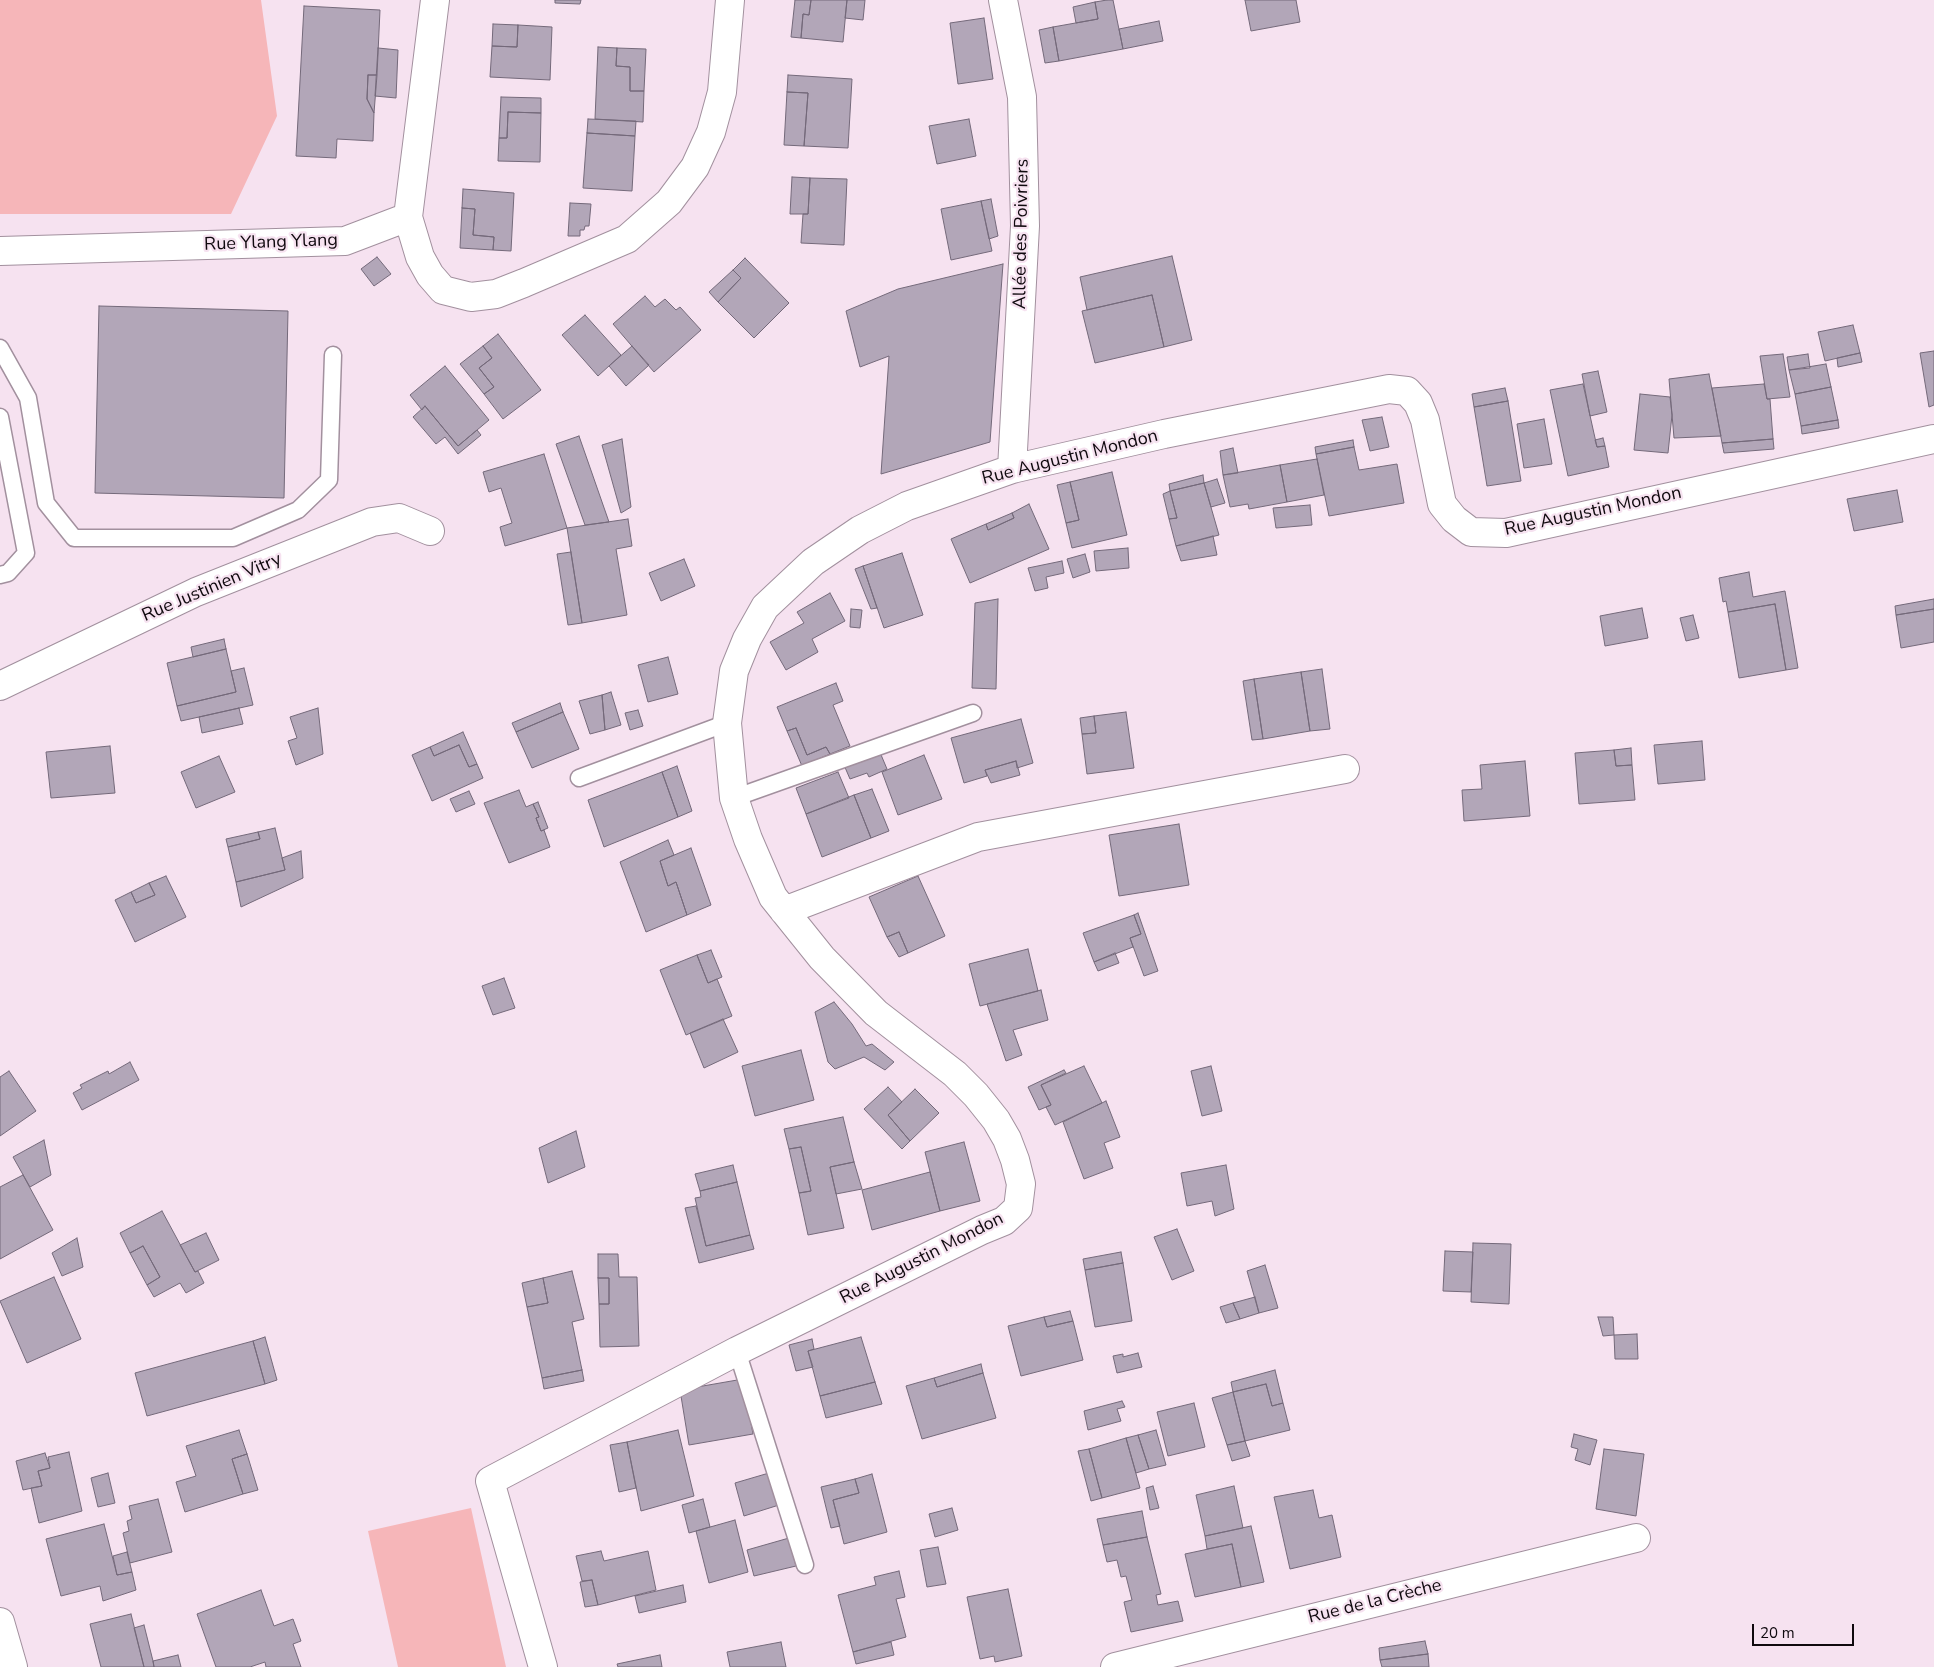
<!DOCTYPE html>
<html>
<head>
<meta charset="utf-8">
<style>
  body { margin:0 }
  #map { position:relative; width:1934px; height:1667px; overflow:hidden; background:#f6e2f0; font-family:"Nunito Sans",sans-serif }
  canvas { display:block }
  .scale { position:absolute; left:1752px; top:1624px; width:102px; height:22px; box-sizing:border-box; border:2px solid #0f090e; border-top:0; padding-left:6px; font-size:15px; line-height:18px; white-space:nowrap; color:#0f090e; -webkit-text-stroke:4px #f6e2f0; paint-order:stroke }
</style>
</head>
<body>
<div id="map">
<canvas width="1934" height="1667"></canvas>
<div class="scale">20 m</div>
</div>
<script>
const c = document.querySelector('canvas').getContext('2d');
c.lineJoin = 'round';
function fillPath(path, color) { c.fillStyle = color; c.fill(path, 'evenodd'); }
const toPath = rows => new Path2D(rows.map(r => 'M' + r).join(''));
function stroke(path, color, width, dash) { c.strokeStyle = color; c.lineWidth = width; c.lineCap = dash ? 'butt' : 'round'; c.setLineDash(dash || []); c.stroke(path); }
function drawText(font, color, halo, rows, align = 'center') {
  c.font = font + ' "Nunito Sans",sans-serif'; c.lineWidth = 4.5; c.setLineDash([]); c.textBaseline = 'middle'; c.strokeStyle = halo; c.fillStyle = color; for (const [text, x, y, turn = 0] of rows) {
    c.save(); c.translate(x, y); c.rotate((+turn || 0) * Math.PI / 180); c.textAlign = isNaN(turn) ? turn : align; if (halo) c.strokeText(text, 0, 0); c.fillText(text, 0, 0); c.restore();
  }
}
const green = toPath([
  [0,0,261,0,277,116,231,214,0,214],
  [471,1508,506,1667,398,1667,368,1531]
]);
const building = toPath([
  [555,0,581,0,580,4,555,3,555,0],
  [795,0,811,0,809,15,803,14,801,38,791,37,795,0],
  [811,0,847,0,843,42,801,38,803,14,809,15,811,0],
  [847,0,865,0,863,20,845,18,847,0],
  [1107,0,1113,0,1123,49,1059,61,1053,27,1098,19,1095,2,1107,0],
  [1245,0,1296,0,1300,22,1251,31,1245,0],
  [1095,2,1098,19,1076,23,1073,7,1095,2],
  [304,6,380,10,377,75,368,75,367,99,374,113,373,141,337,139,336,158,296,156,304,6],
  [984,18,993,79,958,84,950,23,984,18],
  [1159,21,1163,41,1123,49,1119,29,1159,21],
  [493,24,518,25,517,47,492,46,493,24],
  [518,25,552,27,550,80,490,77,492,46,517,47,518,25],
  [1053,27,1059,61,1045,63,1039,30,1053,27],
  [598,47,617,48,616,66,630,67,630,91,644,91,643,122,595,119,598,47],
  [378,48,398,50,396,98,375,96,378,48],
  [617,48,646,49,644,91,630,91,630,67,616,66,617,48],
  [368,75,377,75,374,113,367,99,368,75],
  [788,75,852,79,848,148,804,146,808,93,787,92,788,75],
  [787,92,808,93,804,146,784,145,787,92],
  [501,97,541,98,541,113,508,112,507,138,499,138,501,97],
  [508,112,541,113,540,162,498,161,499,138,507,138,508,112],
  [588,119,636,121,635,136,587,133,588,119],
  [969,119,976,156,937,164,929,126,969,119],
  [587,133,635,136,632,191,583,188,587,133],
  [792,177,810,178,808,214,790,214,792,177],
  [810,178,847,179,844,245,801,243,803,214,808,214,810,178],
  [463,189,514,193,511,251,493,250,494,237,473,235,475,209,462,208,463,189],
  [991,199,998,236,989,239,981,201,991,199],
  [981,201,992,251,951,260,941,209,981,201],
  [570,203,591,204,589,226,585,226,584,230,580,230,580,236,568,236,570,203],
  [462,208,475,209,473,235,494,237,493,250,460,248,462,208],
  [1172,256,1192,340,1164,347,1152,295,1087,310,1080,277,1172,256],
  [377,257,391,274,374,286,361,269,377,257],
  [745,258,789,303,754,338,718,302,741,278,733,270,745,258],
  [1003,264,990,442,881,474,889,356,860,367,846,311,898,289,1003,264],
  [733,270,741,278,718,302,709,292,733,270],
  [1152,295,1164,347,1095,363,1082,311,1152,295],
  [645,296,655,307,665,299,676,310,680,307,701,330,654,372,613,324,645,296],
  [99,306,288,311,284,498,95,493,99,306],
  [585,315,621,355,598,376,562,335,585,315],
  [1853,325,1860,353,1825,361,1818,332,1853,325],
  [498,334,541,390,503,419,484,394,494,387,479,368,492,358,483,346,498,334],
  [483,346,492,358,479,368,494,387,484,394,460,364,483,346],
  [632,346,649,365,626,386,609,366,632,346],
  [1934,351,1934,405,1929,407,1920,353,1934,351],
  [1860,353,1862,362,1838,367,1837,358,1860,353],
  [1783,354,1790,397,1767,399,1760,356,1783,354],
  [1808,354,1810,368,1789,370,1787,357,1808,354],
  [1826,364,1831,387,1795,394,1789,370,1826,364],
  [445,366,489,420,458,446,425,406,422,410,410,395,445,366],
  [1598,371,1607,412,1590,416,1582,374,1598,371],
  [1709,374,1721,436,1674,438,1669,379,1709,374],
  [1583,384,1597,447,1605,446,1609,467,1568,476,1550,390,1583,384],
  [1764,384,1767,399,1770,399,1773,439,1722,443,1712,388,1764,384],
  [1831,387,1838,420,1801,426,1795,394,1831,387],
  [1505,388,1508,401,1474,407,1472,394,1505,388],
  [1640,394,1670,397,1672,415,1668,453,1634,450,1640,394],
  [1508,401,1521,481,1487,486,1474,407,1508,401],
  [425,406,458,446,477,430,481,435,458,454,445,437,436,444,413,417,425,406],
  [1382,417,1389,447,1370,451,1362,420,1382,417],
  [1544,419,1552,464,1524,468,1517,424,1544,419],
  [1838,420,1839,428,1802,434,1801,426,1838,420],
  [579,436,609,522,585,525,556,444,579,436],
  [1603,438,1605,446,1597,447,1595,440,1603,438],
  [622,439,631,507,621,513,602,445,622,439],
  [1773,439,1774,449,1724,453,1722,443,1773,439],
  [1353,440,1354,447,1316,454,1315,447,1353,440],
  [1354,447,1359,470,1397,464,1404,503,1329,516,1316,454,1354,447],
  [1233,448,1238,473,1223,475,1220,451,1233,448],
  [544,454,567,528,505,546,500,527,512,523,501,488,489,492,483,472,544,454],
  [1317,459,1324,495,1287,502,1280,465,1317,459],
  [1280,465,1287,502,1249,509,1248,504,1230,507,1223,475,1280,465],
  [1112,472,1127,535,1072,548,1066,523,1079,520,1070,482,1112,472],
  [1203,475,1204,483,1170,491,1169,484,1203,475],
  [1217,479,1225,503,1211,507,1204,483,1217,479],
  [1070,482,1079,520,1066,523,1057,485,1070,482],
  [1204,483,1219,535,1176,546,1169,519,1177,518,1170,491,1204,483],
  [1897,490,1903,522,1854,531,1847,499,1897,490],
  [1170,491,1177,518,1169,519,1163,494,1170,491],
  [1029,504,1049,549,970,583,951,539,986,524,988,530,1014,518,1012,513,1029,504],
  [1310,505,1312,525,1276,528,1273,508,1310,505],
  [1012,513,1014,518,988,530,986,524,1012,513],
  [628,519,632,546,616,549,627,615,582,623,567,528,628,519],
  [1213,536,1217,555,1181,561,1176,546,1213,536],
  [1128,548,1129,568,1096,571,1094,551,1128,548],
  [571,552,582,623,568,625,557,554,571,552],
  [902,553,923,615,884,628,863,566,902,553],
  [1085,554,1090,572,1073,578,1067,559,1085,554],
  [684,559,695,586,661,601,649,573,684,559],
  [1062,561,1064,573,1046,577,1048,588,1035,591,1028,568,1062,561],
  [863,566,877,608,871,609,855,569,863,566],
  [1749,572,1753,597,1785,591,1798,668,1786,670,1775,604,1728,612,1726,601,1723,602,1719,578,1749,572],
  [830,593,845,621,812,639,818,652,786,670,770,642,804,623,797,612,830,593],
  [998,599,996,689,972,688,975,603,998,599],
  [1934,599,1934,609,1896,615,1895,606,1934,599],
  [1775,604,1786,670,1739,678,1728,612,1775,604],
  [1642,608,1648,638,1605,646,1600,616,1642,608],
  [851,609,862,610,860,628,850,627,851,609],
  [1934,609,1934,642,1901,648,1896,615,1934,609],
  [1693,615,1699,638,1686,641,1680,618,1693,615],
  [224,639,226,649,193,657,191,647,224,639],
  [226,649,236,692,177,706,167,663,226,649],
  [668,657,678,694,648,702,638,665,668,657],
  [244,668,253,705,181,721,177,706,236,692,231,671,244,668],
  [1322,669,1330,729,1310,731,1301,672,1322,669],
  [1301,672,1310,731,1263,739,1254,679,1301,672],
  [1254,679,1263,739,1252,740,1243,681,1254,679],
  [836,683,843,701,833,705,850,746,830,754,826,747,807,755,796,728,787,731,777,707,836,683],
  [611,692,621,725,605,730,602,695,611,692],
  [602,695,605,730,590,734,579,701,602,695],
  [560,703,563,712,516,732,512,723,560,703],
  [239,708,243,724,202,733,199,717,239,708],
  [318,708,323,754,296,765,288,741,297,738,290,717,318,708],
  [638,710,643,726,630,730,625,713,638,710],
  [563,712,579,749,532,768,516,732,563,712],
  [1126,712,1134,768,1087,774,1082,734,1096,733,1094,716,1126,712],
  [1094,716,1096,733,1082,734,1080,718,1094,716],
  [1021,719,1033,763,1017,768,1016,761,985,770,987,776,964,783,951,738,1021,719],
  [796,728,807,755,826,747,830,754,802,766,787,731,796,728],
  [463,732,477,764,469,767,459,745,434,756,430,747,463,732],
  [1702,741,1705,780,1658,784,1654,745,1702,741],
  [459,745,469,767,477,764,483,778,432,801,412,755,430,747,434,756,459,745],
  [110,746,115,793,51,798,46,752,110,746],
  [1631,748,1632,765,1616,766,1614,750,1631,748],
  [879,750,887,769,869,777,867,773,850,779,844,765,879,750],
  [1614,750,1616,766,1632,765,1635,800,1579,804,1575,753,1614,750],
  [924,755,942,799,898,815,882,772,924,755],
  [219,756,235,792,196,808,181,772,219,756],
  [1016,761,1020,775,991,783,985,770,1016,761],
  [1525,761,1530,816,1464,821,1462,790,1482,789,1480,765,1525,761],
  [677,766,692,811,678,817,662,772,677,766],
  [662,772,678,817,604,847,588,800,662,772],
  [838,772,849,798,806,814,796,788,838,772],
  [872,789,889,831,871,838,854,795,872,789],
  [519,790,526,807,533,804,539,817,536,818,541,831,544,830,550,847,509,863,484,803,519,790],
  [469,791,475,804,456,812,450,799,469,791],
  [854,795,871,838,822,857,806,814,854,795],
  [538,802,548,828,541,831,536,818,539,817,533,804,538,802],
  [1179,824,1189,885,1119,896,1109,835,1179,824],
  [275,828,285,870,236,882,228,847,260,839,258,832,275,828],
  [258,832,260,839,228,847,226,839,258,832],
  [668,840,674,855,660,861,668,886,676,882,687,915,646,932,620,862,668,840],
  [691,848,711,905,687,915,676,882,668,886,660,861,691,848],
  [301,851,303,878,241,907,236,882,285,870,282,858,301,851],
  [166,876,186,917,135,942,115,900,131,892,136,903,155,895,149,883,166,876],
  [918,876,945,936,908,953,899,932,887,937,869,897,918,876],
  [149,883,155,895,136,903,131,892,149,883],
  [1138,913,1158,971,1144,976,1130,938,1141,934,1134,915,1138,913],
  [1134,915,1141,934,1130,938,1133,947,1094,962,1083,933,1134,915],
  [899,932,908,953,899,957,887,937,899,932],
  [1028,949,1038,991,980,1006,969,964,1028,949],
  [711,950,722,977,708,983,697,955,711,950],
  [1115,953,1119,963,1098,971,1094,962,1115,953],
  [697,955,708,983,717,979,732,1016,686,1035,660,970,697,955],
  [504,978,515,1008,493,1015,482,986,504,978],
  [1041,990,1048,1020,1013,1030,1022,1055,1006,1061,987,1004,1041,990],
  [834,1002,852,1024,866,1046,872,1044,894,1062,885,1070,864,1057,835,1069,828,1062,815,1012,834,1002],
  [723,1019,738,1052,704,1068,690,1033,723,1019],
  [801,1050,814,1100,755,1116,742,1066,801,1050],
  [130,1062,139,1080,82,1110,73,1093,82,1088,80,1085,108,1071,109,1074,130,1062],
  [1084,1066,1102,1103,1055,1125,1046,1107,1051,1105,1041,1085,1084,1066],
  [1211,1066,1222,1111,1202,1116,1191,1071,1211,1066],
  [1064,1070,1066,1073,1041,1085,1051,1105,1039,1110,1028,1087,1064,1070],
  [9,1071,36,1111,0,1136,0,1077,9,1071],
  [888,1087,902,1102,888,1115,910,1141,902,1149,864,1109,888,1087],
  [915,1089,939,1113,910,1141,888,1115,915,1089],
  [1106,1101,1120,1137,1104,1143,1113,1168,1084,1179,1063,1122,1106,1101],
  [843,1117,854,1162,830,1167,844,1228,808,1235,799,1193,811,1191,801,1147,789,1149,784,1129,843,1117],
  [576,1131,585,1167,548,1183,539,1148,576,1131],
  [44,1140,51,1175,30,1187,13,1157,44,1140],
  [964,1142,980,1201,940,1211,925,1152,964,1142],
  [801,1147,811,1191,799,1193,789,1149,801,1147],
  [854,1162,862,1189,836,1194,830,1167,854,1162],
  [733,1165,737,1182,700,1191,695,1174,733,1165],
  [1226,1165,1234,1209,1215,1216,1212,1201,1187,1206,1181,1173,1226,1165],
  [930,1172,940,1211,872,1230,862,1190,930,1172],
  [23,1175,53,1230,0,1259,0,1187,23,1175],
  [737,1182,750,1235,706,1246,695,1198,701,1197,700,1191,737,1182],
  [696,1206,706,1246,750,1235,754,1249,699,1263,685,1208,696,1206],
  [162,1211,195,1272,198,1271,204,1283,186,1293,180,1283,154,1297,147,1285,160,1277,143,1246,130,1253,120,1233,162,1211],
  [1177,1229,1194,1271,1172,1280,1154,1237,1177,1229],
  [206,1233,219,1260,195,1272,180,1245,206,1233],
  [77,1238,83,1267,62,1276,52,1253,77,1238],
  [1473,1243,1511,1244,1509,1304,1471,1302,1473,1243],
  [143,1246,160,1277,147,1285,130,1253,143,1246],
  [1445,1251,1473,1252,1471,1292,1443,1291,1445,1251],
  [1121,1252,1123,1263,1085,1270,1083,1259,1121,1252],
  [598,1254,618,1254,619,1277,637,1277,639,1346,600,1347,599,1304,609,1304,609,1278,598,1278,598,1254],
  [1123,1263,1132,1321,1095,1327,1085,1270,1123,1263],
  [1265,1265,1278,1308,1259,1313,1247,1271,1265,1265],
  [572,1271,584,1319,572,1322,582,1370,542,1378,527,1307,548,1303,543,1278,572,1271],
  [54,1277,81,1339,27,1363,0,1301,54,1277],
  [543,1278,548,1303,527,1307,522,1283,543,1278],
  [598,1278,609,1278,609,1304,599,1304,598,1278],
  [1255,1297,1259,1313,1240,1319,1233,1303,1255,1297],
  [1233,1303,1240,1319,1226,1323,1220,1307,1233,1303],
  [1070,1311,1073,1321,1047,1327,1044,1317,1070,1311],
  [1044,1317,1047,1327,1073,1321,1083,1360,1021,1376,1008,1326,1044,1317],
  [1598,1317,1613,1317,1614,1335,1603,1336,1598,1317],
  [1637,1334,1638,1359,1615,1359,1614,1335,1637,1334],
  [265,1337,277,1380,265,1384,253,1341,265,1337],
  [861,1337,875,1382,820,1396,808,1351,861,1337],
  [812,1339,814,1349,808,1351,813,1367,796,1371,789,1345,812,1339],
  [253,1341,265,1384,147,1416,135,1373,253,1341],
  [1138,1353,1142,1367,1117,1373,1113,1356,1123,1354,1123,1357,1138,1353],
  [981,1364,983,1373,937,1387,934,1378,981,1364],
  [582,1370,584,1381,544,1389,542,1378,582,1370],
  [1275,1370,1283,1403,1272,1406,1266,1384,1233,1392,1231,1382,1275,1370],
  [983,1373,996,1418,922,1439,906,1386,934,1378,937,1387,983,1373],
  [743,1379,753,1434,689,1445,680,1390,743,1379],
  [875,1382,882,1404,826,1418,820,1396,875,1382],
  [1266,1384,1272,1406,1283,1403,1290,1430,1245,1441,1233,1392,1266,1384],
  [1233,1392,1245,1441,1227,1445,1212,1398,1233,1392],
  [1122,1401,1125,1407,1117,1409,1121,1421,1088,1430,1084,1411,1122,1401],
  [1194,1403,1205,1447,1168,1456,1157,1412,1194,1403],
  [239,1430,247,1454,232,1459,243,1494,185,1512,176,1482,196,1476,186,1446,239,1430],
  [678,1430,694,1496,641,1511,627,1442,678,1430],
  [1156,1430,1166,1465,1149,1469,1138,1435,1156,1430],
  [1574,1434,1597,1440,1590,1465,1575,1460,1578,1449,1571,1447,1574,1434],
  [1138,1435,1149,1469,1136,1473,1126,1438,1138,1435],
  [1126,1438,1140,1488,1102,1498,1089,1449,1126,1438],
  [1245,1441,1250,1456,1232,1461,1227,1445,1245,1441],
  [627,1442,636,1488,619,1492,610,1445,627,1442],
  [1089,1449,1102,1498,1091,1501,1078,1451,1089,1449],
  [1604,1449,1644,1454,1636,1516,1596,1509,1604,1449],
  [69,1452,82,1511,39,1523,31,1488,42,1486,38,1471,50,1468,48,1457,69,1452],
  [45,1453,50,1468,38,1471,42,1486,23,1490,16,1461,45,1453],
  [247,1454,258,1490,243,1494,232,1459,247,1454],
  [108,1473,115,1503,98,1507,91,1478,108,1473],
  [769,1473,779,1505,744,1516,735,1483,769,1473],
  [872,1474,887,1532,844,1544,833,1500,859,1493,855,1479,872,1474],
  [855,1479,859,1493,833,1500,840,1526,831,1528,821,1487,855,1479],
  [1153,1486,1159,1508,1150,1510,1146,1488,1153,1486],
  [1234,1486,1243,1528,1205,1536,1196,1495,1234,1486],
  [1313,1490,1319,1518,1332,1515,1341,1557,1290,1569,1274,1497,1313,1490],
  [158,1499,172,1552,130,1563,123,1533,129,1531,127,1521,132,1519,129,1506,158,1499],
  [703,1499,710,1527,689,1533,682,1505,703,1499],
  [952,1508,958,1530,935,1537,929,1514,952,1508],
  [1142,1511,1147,1537,1103,1545,1097,1519,1142,1511],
  [735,1520,748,1572,709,1583,696,1531,735,1520],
  [104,1524,117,1575,132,1572,136,1590,103,1601,100,1586,61,1596,46,1539,104,1524],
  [1251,1526,1264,1582,1241,1587,1232,1544,1207,1549,1205,1536,1251,1526],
  [1147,1537,1161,1594,1156,1595,1158,1605,1178,1601,1183,1621,1131,1632,1124,1602,1132,1600,1126,1576,1121,1577,1117,1560,1107,1562,1103,1545,1147,1537],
  [789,1538,796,1566,754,1576,747,1550,789,1538],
  [1232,1544,1241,1587,1195,1597,1185,1554,1232,1544],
  [938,1547,946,1584,927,1587,920,1550,938,1547],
  [601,1551,604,1561,648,1551,656,1590,598,1605,592,1580,582,1581,576,1556,601,1551],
  [127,1552,132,1572,117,1575,113,1556,127,1552],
  [899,1571,905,1597,896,1599,906,1637,853,1652,838,1595,876,1585,874,1577,899,1571],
  [592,1580,598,1605,585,1607,580,1582,592,1580],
  [683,1585,686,1602,639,1613,635,1596,683,1585],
  [1008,1589,1022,1656,995,1662,994,1656,980,1659,967,1597,1008,1589],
  [261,1590,274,1626,293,1619,301,1641,293,1644,301,1667,266,1667,265,1662,250,1667,216,1667,197,1614,261,1590],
  [131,1614,144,1667,101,1667,90,1624,131,1614],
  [144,1625,153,1661,154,1667,144,1667,134,1628,144,1625],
  [1425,1641,1428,1654,1380,1660,1379,1648,1425,1641],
  [781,1642,786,1667,730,1667,727,1652,781,1642],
  [891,1642,894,1655,856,1664,853,1652,891,1642],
  [1428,1654,1429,1667,1382,1667,1380,1660,1428,1654],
  [178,1655,181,1667,154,1667,153,1661,178,1655],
  [660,1655,662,1667,618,1667,617,1664,660,1655]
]);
const lane = toPath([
  [0,348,28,398,46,503,74,538,233,538,298,510,329,480,333,355],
  [0,417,26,553,8,573,0,575],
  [579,778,727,723],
  [734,798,973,713],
  [737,1351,805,1565]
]);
const street = toPath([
  [435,0,408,217,420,257,430,275,443,290,471,297,496,294,524,283,627,239,669,202,695,167,711,132,722,92,730,0],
  [1003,0,1022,97,1025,226,1012,469],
  [0,251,345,241,408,217],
  [0,686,196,592,372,522,399,518,430,531],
  [784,911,978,837,1345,769],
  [0,1622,13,1667],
  [543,1667,490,1481,737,1351,982,1230,1004,1221,1018,1208,1021,1184,1015,1160,1007,1139,996,1120,976,1095,955,1074,876,1013,822,958,773,897,748,839,734,798,727,723,734,671,747,639,765,607,813,562,860,530,907,506,1012,469,1164,434,1389,389,1407,391,1418,403,1425,420,1442,504,1454,519,1471,532,1506,533,1934,439],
  [1115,1667,1636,1538]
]);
const streetNames = [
  ["Allée des Poivriers",1022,234,-89],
  ["Rue Ylang Ylang",271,243,-2],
  ["Rue Augustin Mondon",1070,458,-14],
  ["Rue Augustin Mondon",1593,512,-12],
  ["Rue Justinien Vitry",212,588,-23],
  ["Rue Augustin Mondon",922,1259,-27],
  ["Rue de la Crèche",1375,1602,-14]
];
fillPath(green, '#f6b6b9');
fillPath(building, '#b2a6b8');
stroke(building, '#74697a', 1);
stroke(lane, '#a2909e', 19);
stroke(street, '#a2909e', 30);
stroke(lane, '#fff', 16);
stroke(street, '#fff', 28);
drawText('18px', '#0f090e', '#f6e2f0', streetNames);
</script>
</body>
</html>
